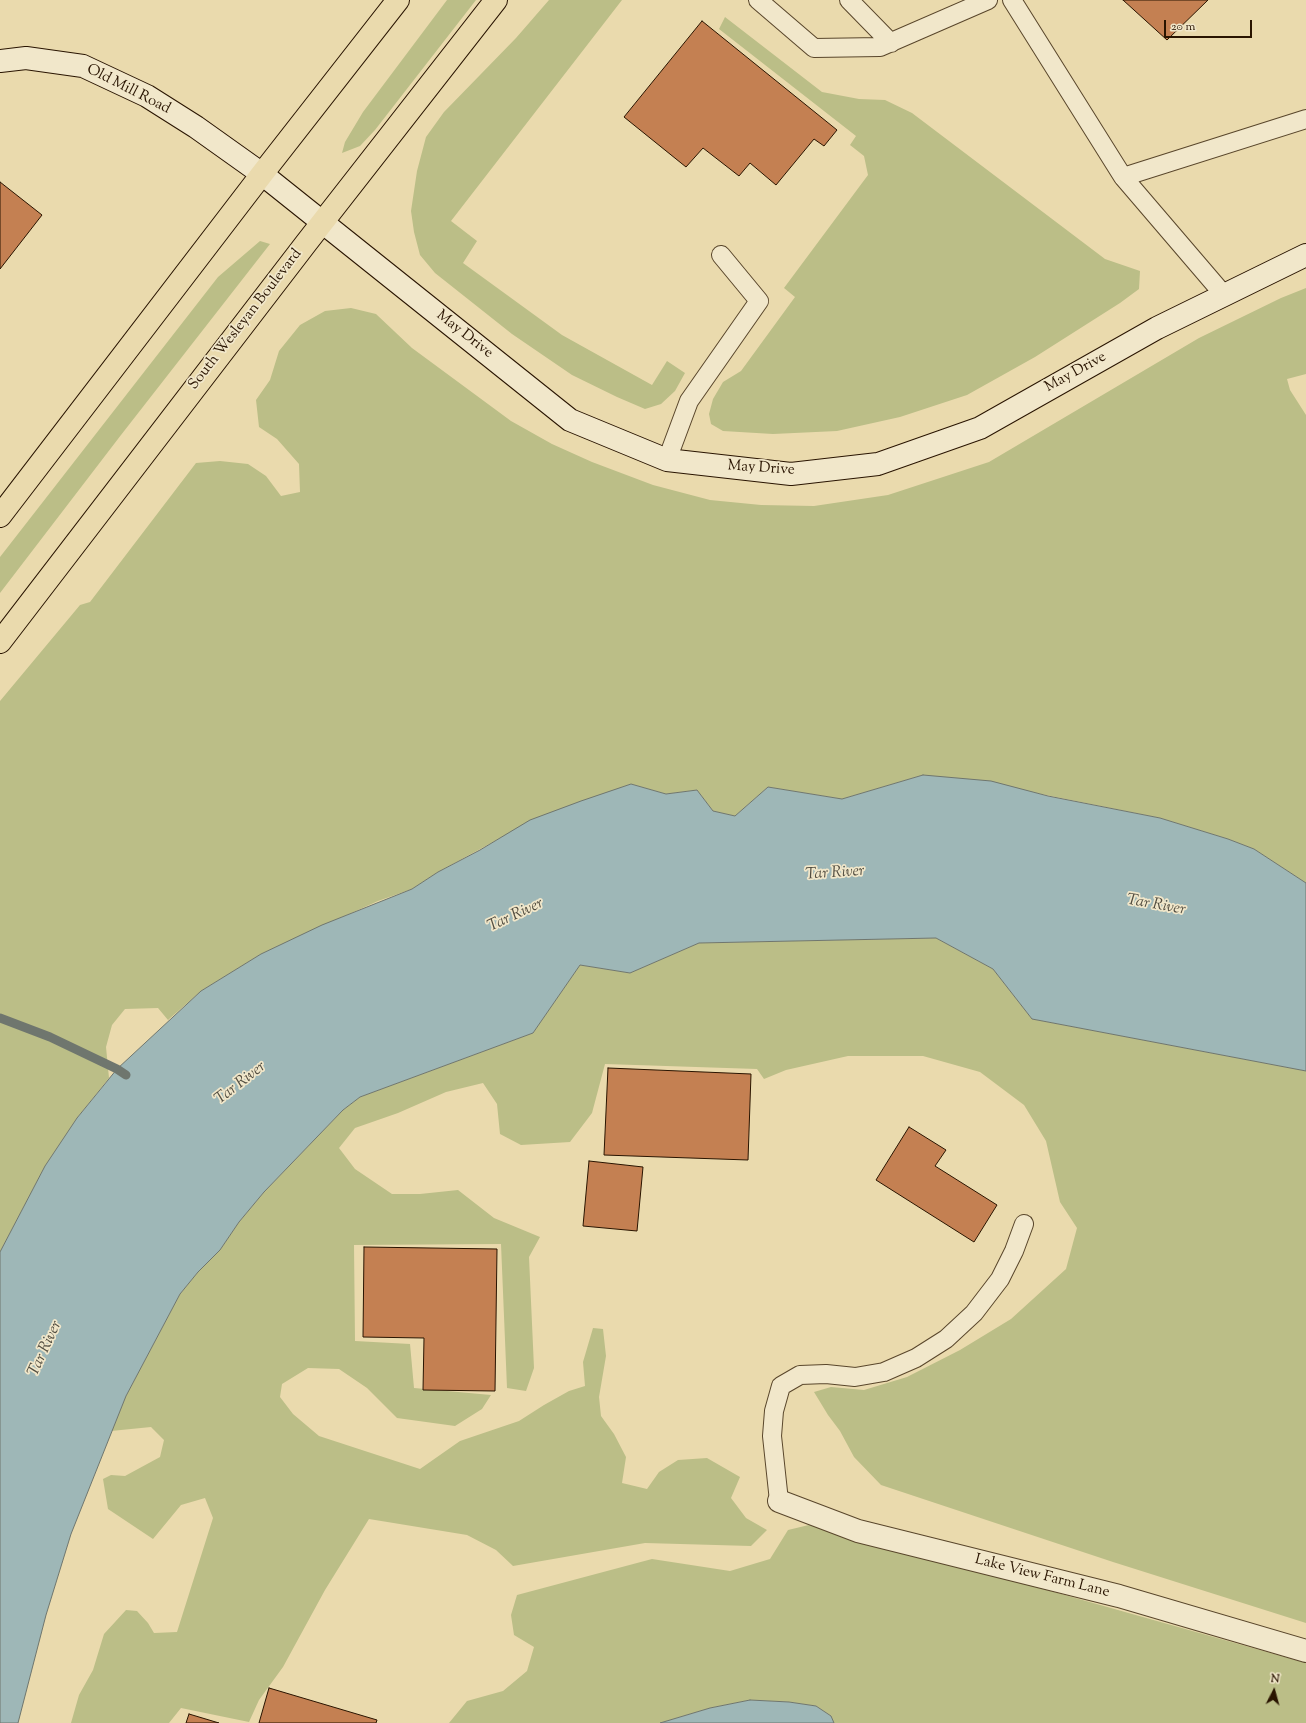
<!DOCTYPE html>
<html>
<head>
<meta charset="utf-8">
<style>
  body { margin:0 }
  #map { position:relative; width:1306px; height:1723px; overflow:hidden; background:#eadaad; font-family:"Sorts Mill Goudy",serif }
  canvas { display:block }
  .north { position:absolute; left:1254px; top:1671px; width:40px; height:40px; -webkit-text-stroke:3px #f1e7ca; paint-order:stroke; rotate:6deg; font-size:11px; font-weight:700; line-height:16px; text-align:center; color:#291400 }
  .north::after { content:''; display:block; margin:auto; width:14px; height:18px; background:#291400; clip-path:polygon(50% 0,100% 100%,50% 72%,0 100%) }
  .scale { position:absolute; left:1164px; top:20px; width:88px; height:18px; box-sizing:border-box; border:2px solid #291400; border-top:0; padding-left:5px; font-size:12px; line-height:14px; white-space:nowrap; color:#291400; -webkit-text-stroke:3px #f1e7ca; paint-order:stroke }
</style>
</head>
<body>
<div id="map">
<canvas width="1306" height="1723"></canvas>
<div class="north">N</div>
<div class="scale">20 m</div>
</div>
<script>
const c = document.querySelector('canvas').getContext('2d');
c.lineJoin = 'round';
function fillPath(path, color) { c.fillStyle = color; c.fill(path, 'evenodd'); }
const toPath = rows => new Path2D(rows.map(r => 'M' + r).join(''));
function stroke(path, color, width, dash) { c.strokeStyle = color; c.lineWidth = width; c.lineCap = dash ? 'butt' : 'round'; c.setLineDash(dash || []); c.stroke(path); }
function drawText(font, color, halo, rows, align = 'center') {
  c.font = font + ' "Sorts Mill Goudy",serif'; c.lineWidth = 3.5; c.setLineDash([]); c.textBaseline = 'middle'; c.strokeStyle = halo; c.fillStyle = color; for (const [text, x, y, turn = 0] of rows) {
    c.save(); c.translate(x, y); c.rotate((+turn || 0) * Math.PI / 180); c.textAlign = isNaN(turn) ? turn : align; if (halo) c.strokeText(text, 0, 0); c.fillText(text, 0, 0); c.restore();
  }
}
const green = toPath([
  [447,0,476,0,375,130,360,146,342,153,345,142,363,112],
  [549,0,622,0,451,221,477,241,463,263,562,335,652,385,667,361,685,373,675,391,661,404,645,409,617,397,572,375,512,334,435,273,420,255,414,232,411,211,417,171,426,137,444,112,516,38],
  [725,17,822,92,859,99,885,100,912,113,1105,259,1140,271,1139,289,1120,303,1035,357,967,395,900,417,837,431,773,434,723,431,711,424,709,414,713,399,723,382,741,371,795,297,784,288,868,175,864,156,850,145,856,136,719,29],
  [260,241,270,244,121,435,0,593,0,557,218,277],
  [1306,288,1306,374,1287,379,1290,390,1306,415,1306,883,1254,849,1228,839,1160,818,1026,791,923,775,842,799,768,787,735,816,713,811,697,790,666,794,631,784,504,836,438,872,412,889,378,901,261,954,201,991,168,1020,158,1008,125,1009,112,1025,106,1047,109,1078,77,1118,45,1166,0,1252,0,701,80,605,90,602,196,463,220,461,248,464,266,476,281,496,300,492,299,464,277,439,259,427,256,400,270,380,279,351,300,325,325,311,351,308,376,314,412,348,511,421,552,444,592,462,653,485,710,500,761,505,814,506,888,495,989,462,1199,338,1281,298],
  [936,938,993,969,1032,1019,1306,1071,1306,1623,1113,1562,881,1485,854,1457,840,1431,828,1415,814,1392,831,1387,864,1390,907,1377,960,1350,1011,1319,1066,1269,1077,1228,1060,1202,1046,1141,1024,1105,980,1072,923,1056,848,1056,786,1070,764,1079,757,1069,605,1064,592,1113,570,1142,521,1145,500,1134,497,1104,483,1083,446,1092,398,1113,355,1128,339,1148,355,1169,392,1194,420,1194,458,1190,494,1218,540,1237,529,1257,534,1368,526,1391,507,1388,501,1244,354,1245,355,1341,410,1344,414,1388,491,1395,482,1409,455,1426,397,1418,367,1388,339,1369,308,1368,282,1384,280,1397,293,1414,319,1436,420,1469,460,1441,519,1421,544,1405,569,1391,585,1386,583,1362,593,1328,603,1329,606,1356,599,1397,601,1416,614,1434,626,1457,622,1483,647,1489,659,1472,678,1460,707,1458,740,1477,731,1498,746,1518,767,1530,751,1546,645,1543,513,1566,496,1550,467,1535,369,1519,325,1590,283,1667,259,1700,249,1722,181,1708,169,1723,71,1723,79,1695,93,1670,104,1634,126,1610,137,1611,148,1623,154,1633,177,1632,213,1518,205,1498,181,1505,153,1539,108,1509,103,1479,111,1475,125,1476,160,1457,164,1440,151,1427,111,1431,126,1396,180,1294,198,1272,220,1250,239,1222,264,1192,343,1110,360,1097,533,1033,580,965,630,973,699,943],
  [813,1524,1306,1663,1306,1723,834,1723,831,1716,816,1706,789,1702,750,1700,710,1708,660,1723,449,1723,467,1701,503,1691,527,1671,534,1647,514,1635,511,1615,517,1595,652,1559,730,1571,770,1559,788,1530]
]);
const water = toPath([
  [923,775,991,781,1048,796,1160,818,1228,839,1254,849,1306,883,1306,1071,1032,1019,993,969,936,938,699,943,630,973,580,965,533,1033,360,1097,343,1110,264,1192,239,1222,220,1250,198,1272,180,1294,126,1396,71,1534,46,1615,18,1723,0,1723,0,1252,45,1166,77,1118,117,1069,201,991,261,954,322,925,412,889,438,872,480,850,530,820,581,801,631,784,666,794,697,790,713,811,735,816,768,787,842,799,923,775],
  [750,1700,789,1702,816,1706,831,1716,834,1723,660,1723,710,1708,750,1700]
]);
const stream = toPath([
  [0,1018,50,1037,117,1069,126,1075]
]);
const building = toPath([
  [1123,0,1208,0,1167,40,1123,0],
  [702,21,837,130,824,146,814,139,776,185,750,163,739,176,703,148,686,167,624,117,702,21],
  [0,182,42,215,0,269,0,182],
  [608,1068,751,1074,748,1160,604,1155,608,1068],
  [909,1127,946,1150,935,1166,997,1205,974,1242,876,1180,909,1127],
  [589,1161,643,1167,637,1231,583,1226,589,1161],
  [364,1247,497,1249,495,1391,423,1390,424,1338,363,1337,364,1247],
  [269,1688,377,1720,376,1723,259,1723,269,1688],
  [189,1714,219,1723,186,1723,189,1714]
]);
const lane = toPath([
  [758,0,814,48,880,47,988,0],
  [849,0,891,43],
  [1012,0,1123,177,1224,295],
  [1123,177,1306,119],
  [667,460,689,401,759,301,721,255],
  [779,1501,772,1436,774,1411,781,1386,800,1375,826,1374,855,1377,884,1372,916,1358,946,1339,974,1313,1000,1279,1014,1251,1024,1224]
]);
const street = toPath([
  [779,1501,858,1531,1119,1596,1306,1651]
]);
const secondary = toPath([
  [0,61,26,58,83,66,147,96,196,127,262,174,570,420,667,460,791,474,878,464,980,428,1157,328,1306,255]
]);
const highway = toPath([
  [0,516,262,174,398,0],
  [0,642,307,242,496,0]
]);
const streetNames = [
  ["Old Mill Road",128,90,27],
  ["South Wesleyan Boulevard",246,320,-52],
  ["May Drive",464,335,38],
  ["May Drive",1076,373,-29],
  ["May Drive",761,469,4],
  ["Lake View Farm Lane",1042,1577,14]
];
const waterNames = [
  ["Tar River",835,874,-4],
  ["Tar River",1156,906,10],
  ["Tar River",516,916,-25],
  ["Tar River",241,1084,-38],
  ["Tar River",46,1349,-65]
];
fillPath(green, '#bbbe87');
fillPath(water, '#9eb7b7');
stroke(water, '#6f766e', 1);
stroke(stream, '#6f766e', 9);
fillPath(building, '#c48052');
stroke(building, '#291400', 1);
stroke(lane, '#59462b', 20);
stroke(street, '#59462b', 24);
stroke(secondary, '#291400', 24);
stroke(highway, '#291400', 24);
stroke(lane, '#f1e7ca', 18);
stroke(street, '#f1e7ca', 22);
stroke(secondary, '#f1e7ca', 22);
stroke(highway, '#eadaad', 22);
drawText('15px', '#291400', '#f1e7ca', streetNames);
drawText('italic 16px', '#524d40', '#f1e7ca', waterNames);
</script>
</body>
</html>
